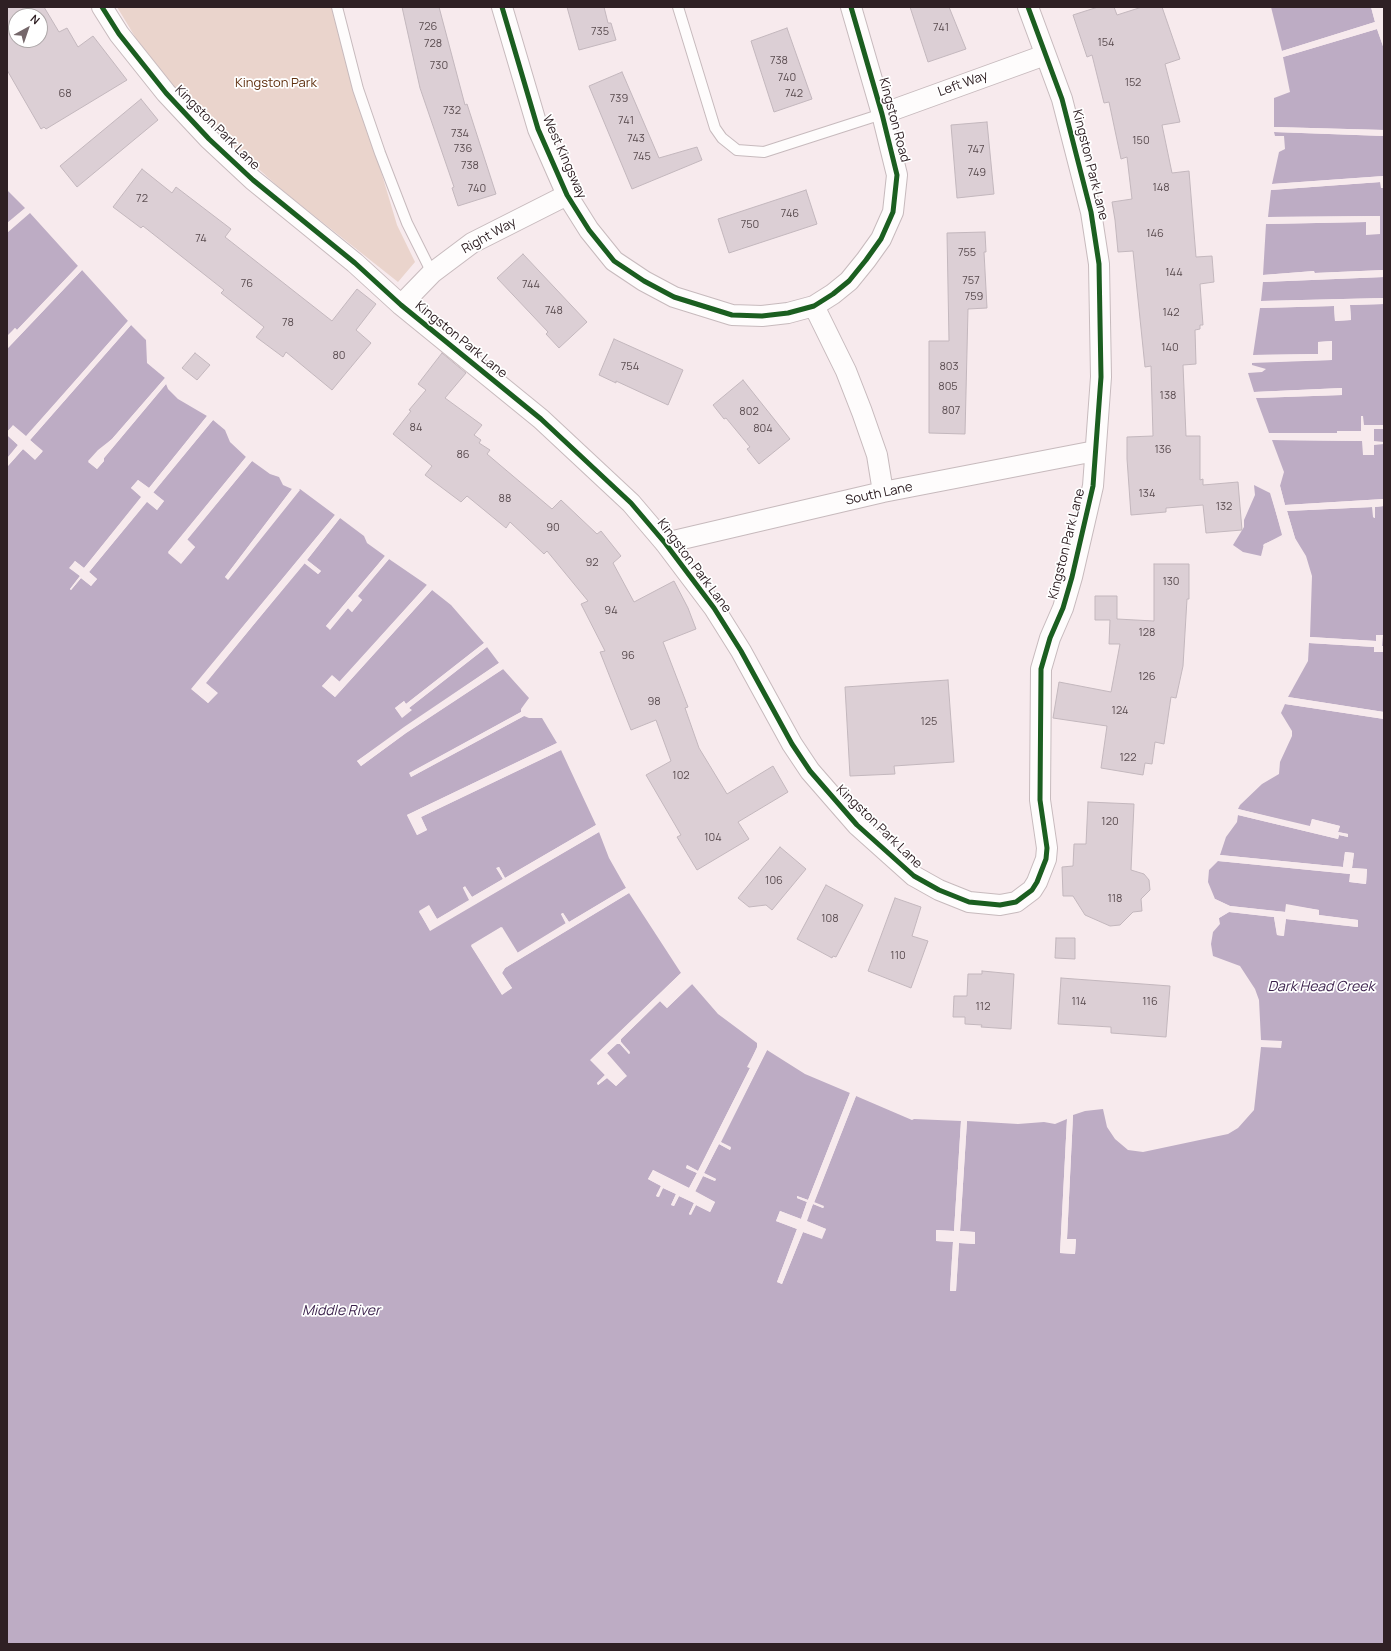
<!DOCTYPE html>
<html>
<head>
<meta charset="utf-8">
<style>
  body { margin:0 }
  #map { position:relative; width:1391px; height:1651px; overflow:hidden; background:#f7eaed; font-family:Manrope,sans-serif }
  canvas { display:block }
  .frame { position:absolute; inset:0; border:8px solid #2f2024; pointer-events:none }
  .north { position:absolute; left:8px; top:8px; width:40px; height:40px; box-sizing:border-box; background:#fff; border:1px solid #aca6a7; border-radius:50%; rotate:40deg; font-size:11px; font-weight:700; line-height:16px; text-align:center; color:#2f2024 }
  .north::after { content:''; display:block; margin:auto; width:14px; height:18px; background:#75676a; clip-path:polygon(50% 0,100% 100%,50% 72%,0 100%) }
</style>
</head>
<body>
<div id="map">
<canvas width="1391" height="1651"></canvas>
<div class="frame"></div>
<div class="north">N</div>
</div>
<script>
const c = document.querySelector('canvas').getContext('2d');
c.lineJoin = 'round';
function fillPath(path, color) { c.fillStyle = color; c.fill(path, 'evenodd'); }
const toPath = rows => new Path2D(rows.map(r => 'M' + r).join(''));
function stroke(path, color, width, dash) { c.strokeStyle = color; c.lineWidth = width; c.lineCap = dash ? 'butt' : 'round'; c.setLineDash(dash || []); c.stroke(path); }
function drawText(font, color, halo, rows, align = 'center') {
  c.font = font + ' Manrope,sans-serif'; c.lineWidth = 3.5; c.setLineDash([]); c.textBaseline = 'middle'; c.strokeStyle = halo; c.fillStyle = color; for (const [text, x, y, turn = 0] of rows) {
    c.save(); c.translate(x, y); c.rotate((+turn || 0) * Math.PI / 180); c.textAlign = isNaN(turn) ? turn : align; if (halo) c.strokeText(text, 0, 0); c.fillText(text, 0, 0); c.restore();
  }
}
const green = toPath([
  [117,7,332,7,397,225,415,262,398,282,283,191,189,106,137,40]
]);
const water = toPath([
  [1271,7,1371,7,1375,22,1282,51],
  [1377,29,1384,49,1384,130,1274,127,1274,98,1290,92,1283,57],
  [1274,132,1384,136,1384,176,1272,184,1279,152,1285,149,1284,136,1275,136],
  [1381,182,1381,188,1384,188,1384,270,1314,273,1314,271,1263,275,1266,224,1367,222,1367,234,1380,234,1380,216,1268,217,1271,190],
  [7,190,25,208,7,223],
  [30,213,78,266,17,330,15,328,7,336,7,233],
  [82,270,128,321,26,437,13,426,7,432,7,349],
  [1384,277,1384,298,1261,301,1263,282],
  [1384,304,1384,425,1363,425,1363,416,1362,416,1361,431,1338,431,1337,433,1269,433,1256,398,1342,395,1342,388,1254,392,1248,373,1262,372,1266,369,1252,365,1252,363,1332,360,1332,341,1318,342,1318,354,1253,355,1260,308,1334,306,1335,321,1351,320,1350,305],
  [131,325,146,340,147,363,165,378,112,439,88,462,97,469,104,461,104,458,166,384,168,389,178,399,207,416,149,488,138,480,131,488,142,497,84,568,75,561,70,568,80,576,70,589,71,590,81,578,91,586,97,579,89,572,147,501,157,510,164,501,153,493,213,420,225,430,230,442,246,457,168,552,181,563,195,547,187,540,252,461,270,474,279,477,283,485,292,489,225,577,228,579,300,489,335,515,192,689,208,703,217,693,205,683,305,563,318,574,321,571,307,560,340,518,364,536,367,543,385,556,326,626,330,629,348,608,352,612,362,600,357,596,389,559,427,585,339,682,332,676,322,686,335,697,432,590,451,605,484,643,406,704,404,701,395,708,402,717,411,710,409,708,487,647,499,663,404,727,357,761,361,766,406,733,503,669,529,698,521,709,521,712,410,773,411,777,524,716,529,718,542,718,557,743,407,815,417,835,427,830,421,817,561,750,596,825,505,878,499,867,497,868,503,879,472,897,465,887,463,887,470,900,437,919,429,906,419,912,430,930,599,832,609,858,626,888,569,922,563,913,561,914,566,923,517,953,501,927,471,945,502,994,512,988,502,973,505,968,629,893,681,973,591,1060,605,1075,597,1083,598,1085,607,1078,616,1086,626,1076,606,1054,616,1044,620,1044,629,1054,630,1052,621,1042,621,1039,660,1001,667,1008,692,984,718,1014,757,1043,757,1047,748,1067,750,1068,698,1171,687,1165,686,1168,697,1173,689,1188,653,1170,648,1179,661,1186,656,1196,659,1197,663,1188,676,1194,671,1205,674,1206,679,1196,694,1203,689,1214,690,1215,696,1205,710,1212,715,1202,695,1192,703,1176,715,1181,716,1179,704,1173,719,1144,730,1150,731,1148,720,1142,767,1050,805,1074,850,1093,808,1200,797,1196,797,1198,807,1202,801,1219,780,1211,776,1221,797,1229,777,1282,782,1284,803,1232,821,1238,826,1229,806,1221,813,1204,823,1208,824,1207,814,1203,856,1096,912,1120,914,1119,961,1121,954,1231,936,1230,936,1241,953,1242,950,1290,956,1291,959,1243,975,1244,975,1232,960,1231,967,1121,1018,1124,1044,1122,1055,1124,1067,1119,1060,1253,1075,1254,1076,1240,1067,1239,1073,1115,1085,1111,1103,1109,1107,1127,1115,1139,1128,1150,1143,1152,1228,1134,1238,1128,1254,1110,1261,1047,1281,1048,1282,1041,1261,1040,1259,1000,1255,989,1240,966,1213,956,1211,944,1213,932,1220,924,1219,918,1229,912,1274,917,1277,935,1283,936,1286,919,1357,927,1358,920,1318,915,1319,910,1286,905,1286,912,1230,906,1215,899,1208,882,1209,870,1218,861,1351,874,1350,882,1366,884,1367,869,1352,868,1354,853,1345,852,1343,867,1220,855,1226,837,1237,822,1238,815,1338,839,1339,835,1348,837,1348,834,1338,832,1340,826,1312,819,1310,827,1238,809,1240,805,1262,784,1279,774,1280,762,1292,736,1292,731,1281,713,1285,704,1384,719,1384,1644,7,1644,7,467,23,449,35,459,42,452,30,440],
  [1374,429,1384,429,1384,442,1374,442],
  [7,435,18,445,7,458],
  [1272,440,1363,441,1363,455,1374,455,1374,444,1384,444,1384,499,1285,505,1280,486,1284,472],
  [1254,485,1270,493,1283,536,1264,544,1261,556,1243,552,1233,545,1244,527,1244,520,1255,495],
  [1384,506,1384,646,1382,646,1382,635,1376,635,1376,641,1310,637,1312,576,1306,556,1295,538,1287,511,1373,507,1373,517,1375,518,1375,507],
  [1309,643,1375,647,1375,652,1384,652,1384,712,1288,697,1308,661]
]);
const pier = toPath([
  [1371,7,1373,7,1377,22,1376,24,1282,53,1282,51,1375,22],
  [1377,27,1379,28,1384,49,1377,29,1283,57,1283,55],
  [1274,127,1384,130,1384,132,1274,129],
  [1274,130,1384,134,1384,136,1274,132],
  [1384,176,1384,178,1272,186,1272,184],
  [1381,180,1384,188,1381,188,1380,182,1271,190,1271,188],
  [1380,216,1380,234,1366,235,1366,222,1266,224,1267,222,1367,220,1369,222,1368,233,1378,232,1378,218,1267,219,1268,217],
  [78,266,79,267,18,332,15,331,7,338,15,328,17,330],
  [80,269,82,270,7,349,7,346],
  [1384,270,1384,272,1263,277,1263,275,1314,271,1315,273],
  [1384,275,1384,277,1263,282,1263,280],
  [1384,298,1384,300,1260,303,1261,301],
  [1384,302,1384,304,1350,305,1351,320,1335,321,1334,306,1260,308,1260,306,1335,304,1336,306,1337,319,1349,318,1349,303],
  [128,321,129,322,27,438,24,438,13,428,8,434,20,445,7,460,18,445,7,435,7,432,13,425,26,436],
  [130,324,131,325,30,440,43,451,35,460,23,449,7,467,7,464,22,447,35,457,40,451,28,441,28,439],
  [1332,341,1332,360,1252,362,1330,358,1330,343,1320,344,1319,356,1253,357,1253,355,1318,354,1318,342],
  [165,378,165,380,113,440,91,461,97,467,102,461,102,457,166,382,166,384,104,458,104,461,97,469,88,461,98,450,112,439],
  [1342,388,1342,395,1256,398,1256,396,1340,393,1340,390,1255,393,1254,392],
  [207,416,209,417,150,489,148,489,139,482,134,488,143,495,143,498,85,570,83,570,75,564,72,568,91,583,94,579,88,573,88,571,145,500,148,500,157,507,161,501,152,494,152,492,211,418,213,420,153,492,164,501,157,510,147,502,89,572,97,579,91,586,81,578,71,590,70,589,80,576,69,568,75,561,84,568,141,497,131,488,138,480,149,488],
  [1361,416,1363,416,1364,425,1384,425,1384,429,1374,429,1374,441,1384,442,1384,444,1374,445,1374,455,1363,455,1362,441,1272,440,1271,438,1363,439,1365,441,1365,453,1372,453,1373,427,1363,427,1362,433,1339,433,1337,435,1270,435,1269,433,1337,433,1337,431,1361,431],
  [246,457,248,458,171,552,181,561,193,547,186,541,185,538,250,460,252,461,187,539,195,547,181,564,168,553],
  [1279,482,1285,505,1384,499,1384,502,1285,507,1278,487],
  [292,489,294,489,228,577,298,490,300,490,228,580,225,577],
  [1270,490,1272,492,1284,536,1265,545,1265,548,1263,545,1282,535],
  [1384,504,1384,506,1375,507,1375,518,1373,517,1372,507,1287,511,1297,545,1293,538,1285,511,1287,509],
  [335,515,337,516,194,689,208,701,215,694,204,685,204,682,303,562,306,561,318,571,305,559,338,517,340,518,307,560,321,571,318,574,304,563,206,683,218,693,208,703,191,689],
  [385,556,386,557,329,626,347,606,352,609,359,600,356,595,387,558,389,559,358,596,362,600,352,612,348,608,330,630,326,626],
  [427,585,429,586,341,684,338,684,332,678,325,686,335,695,431,588,432,590,335,697,322,686,332,675,340,682],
  [1376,635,1383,635,1382,646,1384,648,1380,646,1381,637,1378,637,1376,643,1309,639,1310,637,1376,641],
  [1309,641,1375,645,1377,650,1384,650,1384,652,1374,652,1374,647,1309,643],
  [484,643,485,645,407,705,403,704,398,708,403,715,409,710,408,706,486,646,487,647,409,708,412,710,402,718,395,708,404,701,406,704],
  [499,663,500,665,360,762,361,764,405,732,502,667,503,669,406,733,361,766,357,761],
  [1288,697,1384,712,1384,714,1288,699],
  [1286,702,1384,717,1384,719,1285,704],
  [521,712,522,713,412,774,523,714,524,716,411,777,409,773],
  [557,743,558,745,410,816,418,833,424,829,419,817,420,815,560,748,561,750,421,817,427,830,417,835,407,815],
  [1238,809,1310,826,1312,819,1340,826,1338,832,1348,834,1348,837,1339,835,1338,839,1238,815,1238,813,1337,836,1337,827,1314,821,1310,829,1238,811],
  [596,825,597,827,437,920,435,920,428,908,422,912,431,928,598,830,599,832,430,931,419,911,429,905,437,919,469,900,463,888,465,886,472,897,503,879,496,868,499,867,505,878],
  [1345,852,1354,853,1352,868,1367,869,1366,884,1349,882,1350,874,1218,861,1219,859,1351,872,1353,873,1352,880,1364,882,1365,871,1350,868,1352,855,1346,854,1345,867,1343,869,1220,857,1220,855,1343,867],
  [626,888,627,890,518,955,516,954,501,930,473,946,503,992,509,988,500,973,504,966,628,892,629,893,505,968,502,973,512,988,502,995,471,946,502,927,518,953,566,924,561,914,563,913,569,922],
  [1215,899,1230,906,1285,912,1286,904,1319,910,1319,915,1358,920,1358,927,1286,919,1284,936,1277,935,1274,917,1229,912,1219,918,1218,916,1229,910,1274,915,1279,933,1282,934,1285,917,1356,925,1356,921,1318,917,1317,911,1288,907,1286,914,1230,908,1215,902],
  [681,973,683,974,593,1060,616,1083,624,1076,605,1055,605,1052,615,1042,619,1042,620,1037,659,999,662,999,667,1005,690,983,692,984,667,1008,660,1001,621,1039,621,1042,630,1053,629,1054,620,1044,617,1044,607,1053,627,1076,616,1086,607,1078,598,1085,597,1083,605,1075,590,1060],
  [757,1043,759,1048,750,1066,752,1069,690,1190,688,1190,654,1172,650,1178,709,1209,712,1203,694,1193,693,1191,766,1049,767,1050,721,1142,731,1147,730,1150,719,1144,704,1173,716,1179,715,1181,703,1176,695,1191,715,1202,710,1212,696,1205,691,1215,689,1214,694,1203,679,1196,674,1206,671,1205,676,1194,663,1188,658,1197,656,1196,661,1186,648,1179,653,1170,689,1188,697,1173,686,1168,687,1165,698,1171,750,1068,747,1067,757,1048],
  [850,1093,851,1094,802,1220,800,1221,781,1214,779,1220,799,1229,779,1281,781,1282,802,1230,820,1236,823,1230,806,1223,805,1221,854,1095,856,1096,814,1202,824,1206,823,1208,813,1204,807,1221,826,1229,822,1239,803,1232,782,1284,777,1282,797,1229,776,1221,780,1211,801,1219,807,1202,797,1198,797,1196,808,1200],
  [1073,1115,1067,1239,1076,1239,1075,1254,1060,1253,1067,1119,1069,1118,1062,1251,1073,1252,1074,1241,1066,1241,1065,1239,1071,1116],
  [961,1121,963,1121,956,1231,954,1233,938,1232,938,1239,955,1242,952,1289,954,1289,957,1242,973,1242,973,1234,959,1233,958,1231,965,1121,967,1121,960,1231,975,1232,975,1244,959,1243,956,1291,950,1291,953,1242,936,1241,936,1230,954,1231]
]);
const building = toPath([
  [7,7,44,7,59,32,67,28,78,47,93,36,127,80,46,129,44,127,41,129,7,70,7,7],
  [16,16,40,16,40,40,16,40,16,16],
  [402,7,439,7,465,105,467,104,496,194,458,206,452,188,454,187,420,88,402,7],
  [567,7,604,7,608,23,611,23,616,40,579,50,567,7],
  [910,7,949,7,966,49,928,62,910,7],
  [1098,7,1114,7,1117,15,1142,7,1162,7,1180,59,1165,64,1180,122,1162,125,1172,173,1189,171,1196,257,1212,256,1214,282,1200,284,1203,325,1200,325,1200,329,1195,330,1196,364,1183,365,1186,436,1200,436,1200,480,1203,479,1203,485,1238,482,1242,530,1206,533,1203,505,1166,508,1166,512,1131,515,1127,459,1127,437,1153,436,1151,366,1145,367,1133,251,1118,252,1115,220,1112,202,1132,199,1127,157,1121,159,1109,102,1104,103,1092,55,1087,57,1073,15,1098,7],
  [787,28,812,99,774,112,751,41,787,28],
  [622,72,659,158,697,147,702,160,632,189,589,86,622,72],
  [141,99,158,120,77,187,60,166,141,99],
  [987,122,994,194,957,198,951,125,987,122],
  [142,169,172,193,176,187,231,229,225,237,332,321,357,289,376,304,356,330,371,343,332,390,286,352,283,357,256,337,264,327,221,293,224,290,143,226,141,228,113,207,142,169],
  [806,190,817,224,729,253,718,219,806,190],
  [985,232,986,252,984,252,987,308,968,309,965,434,929,433,929,341,949,341,947,233,985,232],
  [523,254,587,322,559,348,546,334,548,332,497,278,523,254],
  [614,339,683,370,668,405,616,381,616,383,599,375,614,339],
  [195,353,210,365,197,380,182,368,195,353],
  [442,353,466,373,445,398,482,425,474,435,481,440,479,443,490,450,487,454,552,509,561,500,597,534,601,531,621,556,613,563,634,602,674,581,688,608,696,629,663,642,688,707,685,708,699,748,727,794,773,766,788,792,738,822,749,839,697,870,677,837,681,835,646,775,671,761,656,720,631,730,600,652,605,651,581,604,588,601,547,551,544,554,510,522,506,528,467,496,461,502,425,475,432,466,393,434,411,411,409,410,426,390,418,384,442,353],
  [743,380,790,439,759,464,747,449,750,447,726,418,724,419,713,405,743,380],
  [1154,564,1189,564,1189,599,1187,599,1183,666,1176,698,1171,697,1164,744,1155,742,1152,764,1145,763,1143,775,1101,768,1107,726,1053,718,1059,682,1111,692,1120,644,1109,644,1110,620,1095,620,1095,596,1117,596,1117,619,1154,621,1154,564],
  [948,680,954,762,894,766,895,774,850,776,845,687,948,680],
  [1088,802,1134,804,1131,870,1144,874,1149,880,1150,890,1141,899,1142,911,1133,912,1120,925,1110,926,1085,915,1073,896,1063,896,1062,867,1073,866,1074,844,1086,844,1088,802],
  [780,847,806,869,772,910,766,905,749,907,738,898,780,847],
  [826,885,863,905,836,957,833,956,832,958,797,939,826,885],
  [895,898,921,907,912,936,928,941,911,988,868,971,895,898],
  [1056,938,1075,938,1075,959,1055,958,1056,938],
  [982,971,1014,974,1011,1029,981,1027,982,1025,965,1024,965,1017,953,1017,954,996,967,996,968,974,982,974,982,971],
  [1061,978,1170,986,1166,1037,1111,1033,1111,1027,1058,1024,1061,978]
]);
const lane = toPath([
  [337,7,358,89,380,153,407,223,432,273],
  [678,7,715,128,722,138,737,150,764,152,882,114]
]);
const street = toPath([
  [102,7,119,34,166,93,209,139,253,180,355,263,401,305,541,419,631,503,665,543,714,608,741,651,792,744,810,771,857,825,914,876,939,890,969,902,1000,905,1016,902,1032,890,1037,882,1046,859,1047,848,1040,800,1041,669,1050,638,1063,608,1072,577,1093,486,1101,377,1099,264,1091,212,1062,99,1028,7],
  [502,7,538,129,567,195,589,230,614,261,644,281,674,297,732,315,762,316,788,313,814,306,833,294,849,281,866,260,881,239,893,212,897,175,882,114,851,7],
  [882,114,1045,55],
  [401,305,432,273,472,243,567,195],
  [814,306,846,371,862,412,877,455,883,492],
  [665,543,883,492,1095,451]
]);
const cycleway = toPath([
  [102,7,119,34,166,93,209,139,253,180,355,263,401,305,541,419,631,503,665,543,714,608,741,651,792,744,810,771,857,825,914,876,939,890,969,902,1000,905,1016,902,1032,890,1037,882,1046,859,1047,848,1040,800,1041,669,1050,638,1063,608,1072,577,1093,486,1101,377,1099,264,1091,212,1062,99,1028,7],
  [502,7,538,129,567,195,589,230,614,261,644,281,674,297,732,315,762,316,788,313,814,306,833,294,849,281,866,260,881,239,893,212,897,175,882,114,851,7]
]);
const numberNames = [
  ["726",428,27],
  ["741",941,28],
  ["735",600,32],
  ["154",1106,43],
  ["728",433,44],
  ["738",779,61],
  ["730",439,66],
  ["740",787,78],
  ["152",1133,83],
  ["68",65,94],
  ["742",794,94],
  ["739",619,99],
  ["732",452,111],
  ["741",626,121],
  ["734",460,134],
  ["743",636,139],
  ["150",1141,141],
  ["736",463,149],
  ["747",976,150],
  ["745",642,157],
  ["738",470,166],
  ["749",977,173],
  ["148",1161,188],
  ["740",477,189],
  ["72",142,199],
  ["746",790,214],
  ["750",750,225],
  ["146",1155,234],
  ["74",201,239],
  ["755",967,253],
  ["144",1174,273],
  ["757",971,281],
  ["76",247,284],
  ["744",531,285],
  ["759",974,297],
  ["748",554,311],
  ["142",1171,313],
  ["78",288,323],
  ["140",1170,348],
  ["80",339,356],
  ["754",630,367],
  ["803",949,367],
  ["805",948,387],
  ["138",1168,396],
  ["807",951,411],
  ["802",749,412],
  ["84",416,428],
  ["804",763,429],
  ["136",1163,450],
  ["86",463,455],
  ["134",1147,494],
  ["88",505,499],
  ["132",1224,507],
  ["90",553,528],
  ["92",592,563],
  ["130",1171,582],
  ["94",611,611],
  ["128",1147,633],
  ["96",628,656],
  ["126",1147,677],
  ["98",654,702],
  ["124",1120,711],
  ["125",929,722],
  ["122",1128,758],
  ["102",681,776],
  ["120",1110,822],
  ["104",713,838],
  ["106",774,881],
  ["118",1115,899],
  ["108",830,919],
  ["110",898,956],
  ["114",1079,1002],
  ["116",1150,1002],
  ["112",983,1007]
];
const parkNames = [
  ["Kingston Park",276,83]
];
const streetNames = [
  ["Left Way",963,84,-20],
  ["Kingston Road",894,120,75],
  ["Kingston Park Lane",217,128,45],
  ["West Kingsway",564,157,66],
  ["Kingston Park Lane",1090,165,76],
  ["Right Way",489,236,-29],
  ["Kingston Park Lane",461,340,39],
  ["South Lane",879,494,-12],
  ["Kingston Park Lane",1067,544,-76],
  ["Kingston Park Lane",694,566,53],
  ["Kingston Park Lane",879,827,44]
];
const waterNames = [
  ["Dark Head Creek",1321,987],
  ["Middle River",341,1311]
];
fillPath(green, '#ead4cc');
fillPath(water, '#bdacc4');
fillPath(pier, '#f7eaed');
fillPath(building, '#dccfd5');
stroke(building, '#c3b7bd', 1);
stroke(lane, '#c7babd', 12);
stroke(street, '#c7babd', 22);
stroke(lane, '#fefcfc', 10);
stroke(street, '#fefcfc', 20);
stroke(cycleway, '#1b5e20', 5);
drawText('11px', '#5a4c50', null, numberNames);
drawText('13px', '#603110', '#fff', parkNames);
drawText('13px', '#2f2024', '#fff', streetNames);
drawText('italic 14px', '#381d49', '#fff', waterNames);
</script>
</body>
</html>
